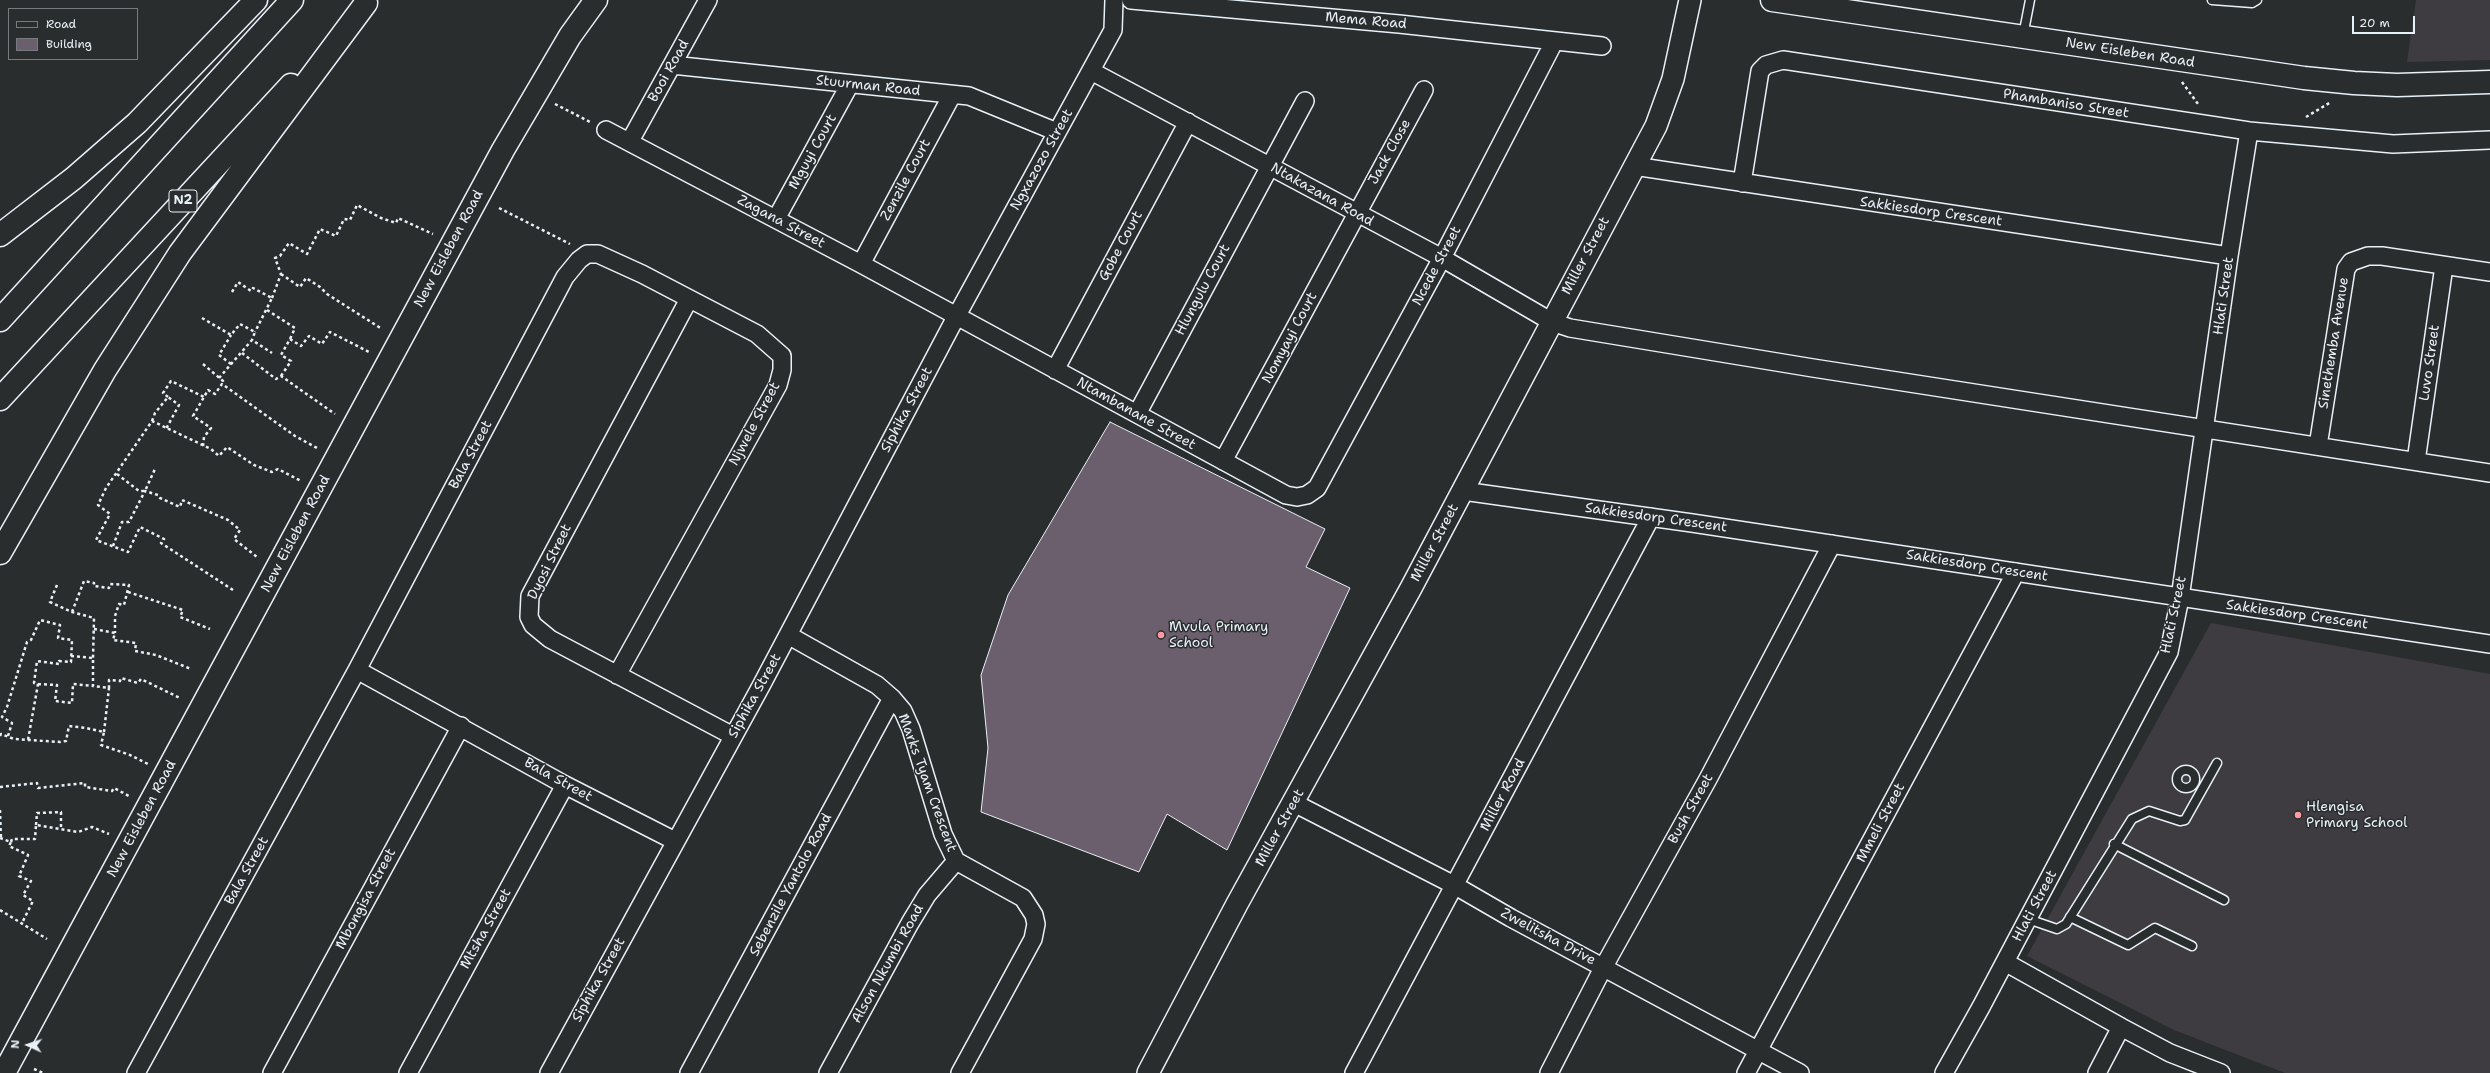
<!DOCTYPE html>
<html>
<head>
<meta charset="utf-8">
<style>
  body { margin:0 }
  #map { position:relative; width:2490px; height:1073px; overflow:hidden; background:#2a2d2e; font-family:"Shantell Sans",sans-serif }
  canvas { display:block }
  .legend { position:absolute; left:8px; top:8px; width:130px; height:52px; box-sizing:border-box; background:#2a2d2e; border:1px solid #767b7f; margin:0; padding:5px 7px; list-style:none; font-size:12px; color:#e8f1f8 }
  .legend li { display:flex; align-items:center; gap:8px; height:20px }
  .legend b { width:20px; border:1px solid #767b7f }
  .north { position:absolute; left:8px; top:1025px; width:40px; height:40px; -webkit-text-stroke:3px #2a2d2e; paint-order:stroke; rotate:273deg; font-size:11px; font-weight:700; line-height:16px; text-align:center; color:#e8f1f8 }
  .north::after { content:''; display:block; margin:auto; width:14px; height:18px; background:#e8f1f8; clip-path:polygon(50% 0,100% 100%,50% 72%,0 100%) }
  .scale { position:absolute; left:2352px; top:16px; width:63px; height:18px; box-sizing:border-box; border:2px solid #e8f1f8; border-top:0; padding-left:5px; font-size:12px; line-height:14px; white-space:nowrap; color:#e8f1f8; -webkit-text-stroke:3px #2a2d2e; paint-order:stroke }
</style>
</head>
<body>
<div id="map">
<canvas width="2490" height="1073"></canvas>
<ul class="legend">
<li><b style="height:5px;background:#2a2d2e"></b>Road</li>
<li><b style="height:11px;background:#6c5f6d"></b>Building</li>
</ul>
<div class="north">N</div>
<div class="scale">20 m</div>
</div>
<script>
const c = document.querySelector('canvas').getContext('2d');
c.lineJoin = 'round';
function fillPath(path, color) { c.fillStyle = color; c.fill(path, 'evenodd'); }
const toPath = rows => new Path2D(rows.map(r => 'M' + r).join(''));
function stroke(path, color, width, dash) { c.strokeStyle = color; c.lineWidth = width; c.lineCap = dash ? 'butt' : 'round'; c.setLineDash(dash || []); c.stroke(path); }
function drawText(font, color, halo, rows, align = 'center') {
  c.font = font + ' "Shantell Sans",sans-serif'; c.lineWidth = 3; c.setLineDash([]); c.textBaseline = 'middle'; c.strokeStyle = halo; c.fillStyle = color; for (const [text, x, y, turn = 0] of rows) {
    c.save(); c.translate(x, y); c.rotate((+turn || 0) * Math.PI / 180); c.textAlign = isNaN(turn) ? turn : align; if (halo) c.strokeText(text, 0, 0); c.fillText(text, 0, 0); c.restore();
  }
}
const built = toPath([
  [2416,0,2490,0,2490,60,2407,62],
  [2211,623,2490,674,2490,1073,2285,1073,2174,1030,2027,956]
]);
const building = toPath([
  [1110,422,1325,529,1306,567,1350,588,1227,850,1167,814,1139,872,981,812,988,748,981,675,1008,595,1110,422]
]);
const path = toPath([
  [2182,82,2198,104],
  [555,104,590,122],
  [2306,117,2331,102],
  [499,208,570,244],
  [281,274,300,287,306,278,320,287,327,294,382,329],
  [232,292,238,282,251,291,253,288,272,298,255,332],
  [272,298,281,274,275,258,280,256,289,243,307,254,320,229,336,236,344,219,350,220,357,205,381,218,396,223,398,218,433,234],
  [267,310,295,328,290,339],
  [202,318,231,335,240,324,255,332,252,340],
  [242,353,276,379,281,376,335,414],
  [203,364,223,381,222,384],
  [231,364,219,355,231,335],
  [281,376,291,361,281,355,290,339,301,346,309,336,322,344,330,332,369,352],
  [219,378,252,340,272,353],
  [168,397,163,393,171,381,204,397],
  [152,421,155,413,168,397,179,405,166,429],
  [203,446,204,437,211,428,193,416,208,390,215,394,222,384,295,436,317,448],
  [117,474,139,491,145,491,155,469],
  [113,546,122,522,129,522,145,491,158,495,160,498,180,507,182,500,228,520,240,530,234,539,257,557],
  [57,585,50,602,72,612,94,618,93,658],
  [233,590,161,543,164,539,140,527,128,552,96,540,110,514,98,505,106,488,152,421,211,449,219,456,227,447,254,465,272,472,278,469,301,481],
  [128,592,183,610,180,617,210,629],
  [72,612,84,581,94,583,94,586,109,588,110,584,129,585,124,605,119,604,115,616,115,633],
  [94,629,115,633,113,640,136,643,135,651,156,655,191,669],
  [71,656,93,658,93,686,109,688,109,680,120,681,121,678,138,683,141,679,180,698],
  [38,684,57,685,55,701,72,703,73,684,93,686],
  [104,732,109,688],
  [0,736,1,734,14,739,60,742,66,741,69,726,86,728,104,732,101,745,130,755,148,764],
  [8,736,12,723,2,717,7,707,27,642,31,640,40,620,60,625,58,638,72,640,71,662,59,661,59,664,37,661,34,683,38,684,28,740],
  [0,787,37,783,38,788,85,783,85,787,112,791,114,788,129,796],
  [0,810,1,839],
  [36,825,37,813,61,812,61,828],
  [0,838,11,842,9,846,28,855,19,876,31,881,23,895,33,901,22,923],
  [11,842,12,839,35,839,36,825,78,832,92,827,109,834],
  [0,910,47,939],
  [34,1069,43,1073]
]);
const service = toPath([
  [2212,0,2252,3,2257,0],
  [2023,36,2030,0],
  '2177 779a9 9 0 1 1 18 0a9 9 0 1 1-18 0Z',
  [2114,844,2224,900],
  [2070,917,2128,945,2155,928,2192,946],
  [2028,919,2057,929,2066,924,2132,819,2149,811,2180,821,2185,820,2217,763]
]);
const minor = toPath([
  [1131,0,1399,24,1602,46],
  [672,65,969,96,1057,132],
  [1091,71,1442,258,1552,322,1570,328,1813,368,2490,473],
  [606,130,861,264,1286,495,1297,497,1307,495,1317,488,1442,258,1554,42],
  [630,141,708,0],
  [1634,166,2229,256],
  [1742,183,1760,71,1766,65,1783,60,2249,131,2393,144,2490,140],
  [776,219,850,84],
  [861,264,952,95],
  [689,299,530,596,529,617,533,625,550,639,733,736],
  [1055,370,1188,122],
  [1137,414,1305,101],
  [2318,446,2346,269,2351,262,2368,256,2382,256,2490,272],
  [1223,461,1424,90],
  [2416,461,2444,266],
  [1463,491,1692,523,2490,644],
  [788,635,877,685,892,698,903,711,911,729,943,834,956,861,1023,898,1034,915,1036,924,1033,939,960,1073],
  [357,670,565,785,675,841],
  [1294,803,1454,885,1511,918,1800,1073],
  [2005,962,2121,1027,2170,1053,2221,1073],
  [136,1073,357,670,565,277,579,260,587,254,598,254,642,274,757,334,782,356,782,370,778,385,617,675],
  [272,1073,461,726],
  [408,1073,565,785],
  [549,1073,761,686,956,317,1113,30,1114,0],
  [689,1073,892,698],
  [828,1073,910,923,927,895,956,861],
  [1354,1073,1651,517],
  [1549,1073,1603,968,1708,779,1832,544],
  [1746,1073,2016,572],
  [1944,1073,1981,1007,2169,652,2180,598,2229,256,2249,131],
  [2097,1073,2121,1027]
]);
const tertiary = toPath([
  [1148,1073,1237,904,1411,588,1656,126,1673,79,1690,0]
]);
const secondary = toPath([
  [1772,0,2304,78,2354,83,2397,85,2490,82],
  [4,1073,503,150,570,36,596,0]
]);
const motorway = toPath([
  [0,235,74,178,137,123,256,0],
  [0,320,292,0],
  [0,399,291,85],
  [0,553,105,370,180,253,366,3]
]);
const markers = [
  [1161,635,4,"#ff9aa2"],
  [2298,815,4,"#ff9aa2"]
];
const shields = [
  [183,201,28]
];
const shieldNames = [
  ["N2",183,201]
];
const streetNames = [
  ["Mema Road",1366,21,5],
  ["New Eisleben Road",2130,53,9],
  ["Booi Road",669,71,-61],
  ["Stuurman Road",868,86,6],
  ["Phambaniso Street",2066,104,9],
  ["Mguyi Court",813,152,-61],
  ["Jack Close",1390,152,-61],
  ["Ngxazozo Street",1042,160,-61],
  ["Zenzile Court",906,180,-62],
  ["Ntakazana Road",1322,195,29],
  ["Sakkiesdorp Crescent",1931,212,8],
  ["Zagana Street",781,222,28],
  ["Gobe Court",1121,246,-62],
  ["New Eisleben Road",449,249,-62],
  ["Miller Street",1586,256,-62],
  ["Ncede Street",1437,266,-62],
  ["Hlungulu Court",1203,290,-62],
  ["Hlati Street",2224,296,-82],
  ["Nomyayi Court",1290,338,-62],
  ["Sinethemba Avenue",2334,343,-81],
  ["Luvo Street",2430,363,-82],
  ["Siphika Street",907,410,-62],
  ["Ntambanane Street",1136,414,29],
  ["Njwele Street",755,424,-62],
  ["Bala Street",471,455,-62],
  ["Sakkiesdorp Crescent",1656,518,8],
  ["New Eisleben Road",296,534,-62],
  ["Miller Street",1435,543,-62],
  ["Dyosi Street",550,562,-64],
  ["Sakkiesdorp Crescent",1977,566,9],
  ["Hlati Street",2174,615,-78],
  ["Sakkiesdorp Crescent",2297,615,8],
  ["Siphika Street",755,696,-61],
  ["Bala Street",558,780,29],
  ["Marks Tyam Crescent",927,783,70],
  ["Miller Road",1503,795,-62],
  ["Bush Street",1691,809,-61],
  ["New Eisleben Road",142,819,-62],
  ["Mmeli Street",1881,823,-62],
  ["Miller Street",1280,828,-61],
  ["Bala Street",247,871,-61],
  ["Sebenzile Yantolo Road",791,885,-62],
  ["Mbongisa Street",366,899,-62],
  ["Hlati Street",2035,906,-62],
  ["Mtsha Street",486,929,-61],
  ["Zwelitsha Drive",1548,937,28],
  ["Alson Nkumbi Road",888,964,-61],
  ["Siphika Street",599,980,-61]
];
const poiNames = [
  ["Mvula Primary",1169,627],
  ["School",1169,643],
  ["Hlengisa",2306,807],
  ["Primary School",2306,823]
];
fillPath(built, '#3e3c41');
fillPath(building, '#6c5f6d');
stroke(building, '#e8f1f8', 1);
stroke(service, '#e8f1f8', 11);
stroke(minor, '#e8f1f8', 20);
stroke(tertiary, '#e8f1f8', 24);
stroke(secondary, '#e8f1f8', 25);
stroke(motorway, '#e8f1f8', 25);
stroke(path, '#e8f1f8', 2.5, [3, 3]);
stroke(service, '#2a2d2e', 8);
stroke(minor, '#2a2d2e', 17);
stroke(tertiary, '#2a2d2e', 21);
stroke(secondary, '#2a2d2e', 22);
stroke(motorway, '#2a2d2e', 22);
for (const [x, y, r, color] of markers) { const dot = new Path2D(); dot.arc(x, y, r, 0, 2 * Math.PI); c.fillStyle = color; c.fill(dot); stroke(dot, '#2a2d2e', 1.5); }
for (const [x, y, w] of shields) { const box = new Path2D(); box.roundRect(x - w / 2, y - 11, w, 22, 3); c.fillStyle = '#2a2d2e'; c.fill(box); stroke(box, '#e8f1f8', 1); }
drawText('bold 13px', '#e8f1f8', null, shieldNames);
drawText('14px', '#e8f1f8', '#2a2d2e', streetNames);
drawText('14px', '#e8f1f8', '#2a2d2e', poiNames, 'left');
</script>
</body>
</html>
